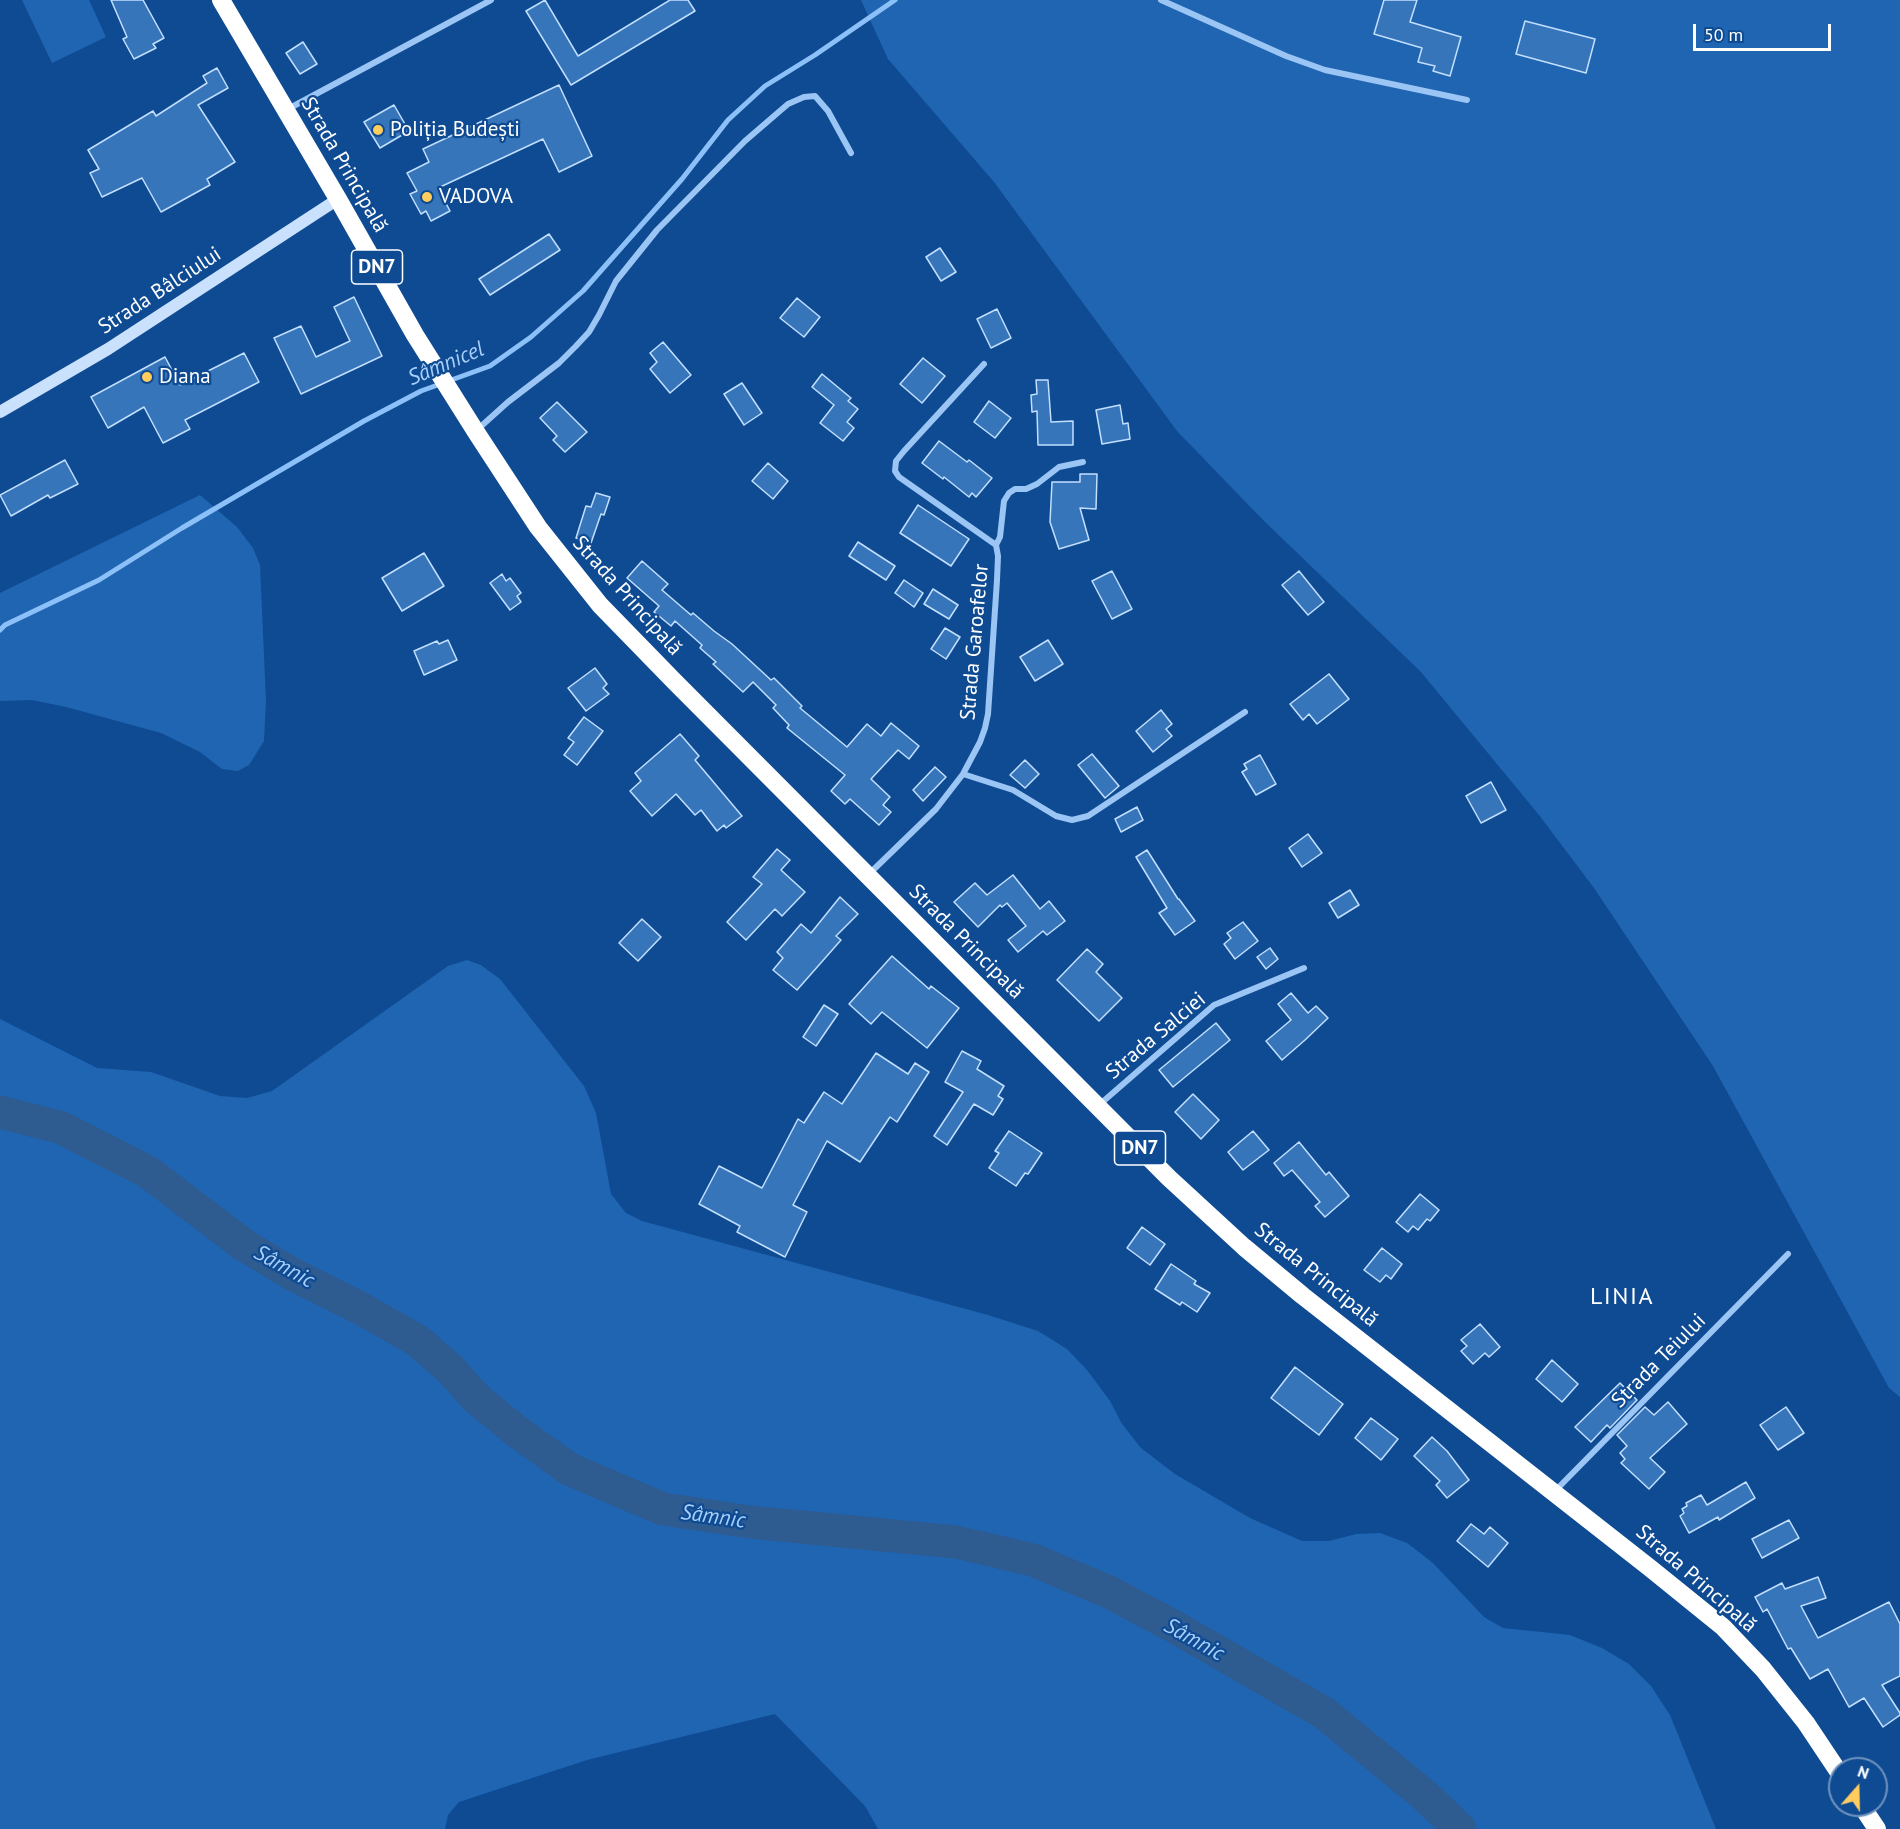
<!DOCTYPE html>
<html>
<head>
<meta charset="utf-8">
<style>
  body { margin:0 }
  #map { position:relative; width:1900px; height:1829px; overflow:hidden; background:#0f4b93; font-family:"PT Sans",sans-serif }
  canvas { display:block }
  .north { position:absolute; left:1828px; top:1757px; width:60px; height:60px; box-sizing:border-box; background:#0f4b93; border:2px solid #6f93be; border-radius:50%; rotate:20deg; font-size:16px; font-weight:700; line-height:24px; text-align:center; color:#fff }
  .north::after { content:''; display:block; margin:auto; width:21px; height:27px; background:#ffcd5d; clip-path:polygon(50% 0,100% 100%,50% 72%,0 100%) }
  .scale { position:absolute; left:1693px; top:24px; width:138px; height:27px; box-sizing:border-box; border:3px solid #fff; border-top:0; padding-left:8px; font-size:18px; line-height:21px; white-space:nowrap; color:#fff; -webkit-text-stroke:4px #0f4b93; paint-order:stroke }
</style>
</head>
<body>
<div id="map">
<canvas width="1900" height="1829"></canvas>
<div class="north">N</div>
<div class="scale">50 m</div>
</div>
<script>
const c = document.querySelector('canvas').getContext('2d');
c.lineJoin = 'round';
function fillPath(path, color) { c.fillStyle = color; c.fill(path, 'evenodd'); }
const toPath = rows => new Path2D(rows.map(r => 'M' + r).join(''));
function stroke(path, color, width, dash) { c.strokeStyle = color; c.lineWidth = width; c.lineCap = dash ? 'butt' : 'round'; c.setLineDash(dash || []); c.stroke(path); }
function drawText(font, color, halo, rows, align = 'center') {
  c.font = font + ' "PT Sans",sans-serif'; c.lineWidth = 4.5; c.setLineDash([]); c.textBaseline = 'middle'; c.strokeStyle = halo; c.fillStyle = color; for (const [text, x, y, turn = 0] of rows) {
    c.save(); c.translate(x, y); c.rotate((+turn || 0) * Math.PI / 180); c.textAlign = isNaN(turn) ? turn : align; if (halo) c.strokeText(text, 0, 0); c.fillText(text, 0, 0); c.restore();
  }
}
const green = toPath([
  [22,0,89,0,106,37,52,63],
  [861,0,1900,0,1900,1397,1889,1388,1713,1066,1594,888,1539,815,1421,672,1262,519,1177,431,994,182,888,59],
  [200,495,237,527,253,548,260,565,266,701,264,741,249,765,238,771,222,769,200,752,161,733,66,707,32,700,0,701,0,593],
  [467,960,481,965,500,979,584,1086,596,1113,611,1194,626,1213,642,1221,988,1315,1038,1331,1067,1349,1087,1370,1110,1401,1122,1424,1141,1448,1175,1474,1250,1518,1302,1541,1329,1541,1356,1534,1380,1533,1407,1543,1433,1563,1484,1617,1503,1628,1570,1635,1602,1648,1629,1664,1651,1686,1670,1715,1716,1829,878,1829,865,1806,775,1714,587,1760,459,1802,448,1815,445,1829,0,1829,0,1019,97,1068,151,1072,220,1096,247,1098,272,1091,448,966]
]);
const stream = toPath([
  [0,630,5,625,99,580,182,528,364,421,421,391,490,366,531,337,583,291,682,179,728,120,765,86,815,55,895,0]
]);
const river = toPath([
  [0,1112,62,1128,148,1172,244,1245,292,1274,360,1308,418,1341,451,1370,476,1398,515,1430,569,1469,663,1509,750,1522,956,1542,1033,1560,1109,1592,1173,1626,1324,1713,1423,1794,1460,1829]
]);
const building = toPath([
  [111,0,143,0,164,38,153,44,156,48,134,59,123,39,127,37,111,0],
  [545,0,578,56,670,0,688,0,695,11,571,85,526,11,545,0],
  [1384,0,1417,0,1410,22,1461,37,1450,76,1433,71,1435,66,1418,62,1422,48,1374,34,1384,0],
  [1525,21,1595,39,1586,73,1516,54,1525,21],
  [303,42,317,64,300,74,286,53,303,42],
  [217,68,228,88,198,105,235,162,207,179,210,185,161,212,142,178,102,197,90,173,99,169,88,150,153,111,156,116,207,83,203,76,217,68],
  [559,85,592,156,559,172,543,139,438,188,450,211,431,221,426,211,421,214,410,194,417,191,407,173,429,162,423,149,559,85],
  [394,105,409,131,380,148,364,122,394,105],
  [549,234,560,250,490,295,479,279,549,234],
  [940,248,956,272,941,281,926,257,940,248],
  [354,297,382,356,301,394,274,338,301,326,316,357,350,341,334,307,354,297],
  [797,298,820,317,804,337,780,318,797,298],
  [997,309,1011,338,991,348,977,319,997,309],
  [663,342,691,375,670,393,650,369,657,362,650,353,663,342],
  [244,353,259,382,185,420,190,429,163,443,144,407,108,428,91,397,165,357,180,385,244,353],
  [923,358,945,376,922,403,900,384,923,358],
  [822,374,851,398,848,401,858,409,847,422,854,428,843,441,820,423,834,405,812,387,822,374],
  [1036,380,1048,380,1051,422,1073,421,1073,445,1038,445,1037,411,1032,412,1031,395,1037,394,1036,380],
  [742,383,762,413,744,425,724,394,742,383],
  [989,401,1011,418,995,438,974,422,989,401],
  [557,402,587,432,565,452,553,440,557,436,540,418,557,402],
  [1120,405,1123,424,1128,423,1130,439,1102,444,1096,410,1120,405],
  [939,441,967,462,969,460,992,478,976,497,972,493,969,497,944,477,943,479,922,463,939,441],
  [65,460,78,484,50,498,48,495,11,516,0,495,65,460],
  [768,463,788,481,773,499,752,481,768,463],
  [1080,474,1097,474,1096,509,1080,508,1089,540,1059,549,1050,522,1052,482,1080,482,1080,474],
  [596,493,610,497,604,515,601,514,591,543,576,538,586,506,591,507,596,493],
  [918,505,969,539,951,566,900,533,918,505],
  [858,542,895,566,886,580,849,556,858,542],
  [424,553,444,586,402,611,382,578,424,553],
  [642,561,668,584,662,590,691,615,693,613,714,631,732,644,771,680,774,678,802,706,800,708,847,747,867,724,881,736,891,723,919,746,909,759,898,750,871,779,890,797,883,805,891,812,879,825,850,799,845,804,831,791,845,775,787,728,789,725,773,708,776,705,753,682,743,692,713,664,716,662,700,648,702,645,675,621,671,626,654,612,659,606,627,578,642,561],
  [1112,571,1132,609,1112,619,1092,581,1112,571],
  [1299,571,1324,602,1308,615,1282,585,1299,571],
  [502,574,506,581,510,578,521,593,517,596,521,602,510,610,490,583,502,574],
  [904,580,923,593,914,607,895,593,904,580],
  [933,589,958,605,949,619,924,604,933,589],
  [945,628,960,637,946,659,931,649,945,628],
  [448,640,457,660,424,675,414,651,437,641,439,644,448,640],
  [1048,640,1063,664,1035,681,1020,657,1048,640],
  [595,668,607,684,603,688,609,694,586,711,568,688,595,668],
  [1329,674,1349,699,1317,724,1309,714,1303,720,1290,704,1329,674],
  [1161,710,1172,724,1166,729,1172,736,1153,752,1136,731,1161,710],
  [584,717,603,731,577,765,564,755,574,742,568,738,584,717],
  [680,734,699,756,695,760,742,816,726,828,724,825,717,831,701,810,695,815,676,794,652,816,630,791,641,781,635,773,680,734],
  [1092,754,1119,786,1105,798,1078,765,1092,754],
  [1260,755,1276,784,1256,795,1242,772,1247,769,1244,764,1260,755],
  [1025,760,1039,774,1025,788,1010,775,1025,760],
  [935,767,946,777,923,801,913,790,935,767],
  [1491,782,1506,810,1481,823,1466,796,1491,782],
  [1137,807,1143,820,1121,832,1115,819,1137,807],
  [1308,834,1322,853,1302,867,1289,848,1308,834],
  [777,849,790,860,781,870,805,892,782,916,775,909,746,940,727,922,762,884,753,877,777,849],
  [1147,850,1178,899,1179,899,1195,921,1175,935,1159,913,1167,908,1136,857,1147,850],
  [1013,875,1040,909,1049,901,1065,921,1047,935,1043,931,1018,952,1008,940,1026,926,1007,903,1002,907,1000,905,978,927,954,902,975,883,987,895,1013,875],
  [1350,890,1359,905,1338,918,1329,903,1350,890],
  [840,897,858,914,836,936,841,940,797,990,773,970,783,958,777,952,801,924,811,933,840,897],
  [642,919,661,937,638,961,619,943,642,919],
  [1243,922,1258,941,1235,959,1224,944,1231,938,1227,933,1243,922],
  [1270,948,1278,959,1266,969,1257,957,1270,948],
  [1087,949,1103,964,1096,972,1122,998,1099,1021,1057,980,1087,949],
  [892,956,929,989,931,986,959,1008,927,1048,882,1012,871,1024,849,1004,892,956],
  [1291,993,1308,1013,1316,1006,1328,1018,1305,1040,1282,1060,1266,1041,1291,1020,1278,1004,1291,993],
  [824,1005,838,1014,816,1046,803,1037,824,1005],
  [1216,1023,1230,1040,1173,1087,1159,1070,1216,1023],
  [962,1051,981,1061,977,1069,1004,1086,998,1096,1003,1099,993,1115,974,1104,947,1145,934,1136,963,1092,945,1082,962,1051],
  [876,1053,908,1074,915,1063,929,1072,897,1122,890,1117,860,1162,827,1141,793,1205,807,1212,785,1257,737,1232,740,1226,699,1204,719,1166,762,1188,798,1119,804,1123,824,1092,842,1104,876,1053],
  [1193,1094,1219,1120,1201,1139,1175,1112,1193,1094],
  [1009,1131,1042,1153,1028,1174,1025,1173,1016,1186,989,1168,999,1153,995,1151,1009,1131],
  [1253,1131,1269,1150,1243,1170,1228,1152,1253,1131],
  [1299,1142,1326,1175,1329,1172,1349,1196,1325,1217,1315,1206,1320,1202,1292,1170,1284,1176,1274,1163,1299,1142],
  [1420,1194,1439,1210,1430,1221,1427,1219,1418,1230,1413,1226,1408,1232,1396,1222,1420,1194],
  [1142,1227,1165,1244,1150,1265,1127,1248,1142,1227],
  [1382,1248,1402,1264,1391,1279,1386,1275,1380,1282,1364,1270,1382,1248],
  [1171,1264,1196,1281,1194,1284,1210,1293,1197,1312,1182,1302,1180,1305,1155,1289,1171,1264],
  [1480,1324,1500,1347,1489,1357,1485,1353,1473,1364,1461,1351,1467,1346,1461,1340,1480,1324],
  [1552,1360,1578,1384,1562,1402,1536,1379,1552,1360],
  [1295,1367,1343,1404,1319,1435,1271,1398,1295,1367],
  [1620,1383,1637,1400,1610,1428,1607,1425,1591,1442,1575,1427,1620,1383],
  [1668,1402,1687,1424,1650,1458,1665,1472,1649,1489,1621,1463,1625,1459,1620,1453,1627,1446,1617,1435,1645,1407,1654,1415,1668,1402],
  [1786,1407,1804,1433,1778,1450,1760,1425,1786,1407],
  [1371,1418,1398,1439,1381,1460,1355,1438,1371,1418],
  [1432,1437,1447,1451,1469,1480,1447,1498,1436,1485,1440,1481,1414,1456,1432,1437],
  [1746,1482,1755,1498,1719,1520,1718,1517,1689,1533,1680,1516,1684,1513,1682,1509,1687,1506,1686,1503,1701,1495,1707,1505,1746,1482],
  [1789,1520,1799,1538,1762,1558,1752,1539,1789,1520],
  [1471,1524,1484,1534,1490,1527,1508,1543,1488,1567,1457,1541,1471,1524],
  [1818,1577,1826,1598,1801,1606,1818,1638,1889,1602,1900,1624,1900,1676,1882,1685,1900,1713,1900,1715,1883,1727,1864,1698,1849,1707,1828,1669,1810,1679,1791,1648,1788,1649,1767,1609,1763,1612,1755,1597,1782,1583,1785,1589,1818,1577]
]);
const street = toPath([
  [1161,0,1286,56,1325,70,1467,100],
  [288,109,491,0],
  [478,429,508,402,559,363,576,346,589,332,599,315,616,281,657,230,745,141,788,104,804,97,815,96,828,111,851,153],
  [996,545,1000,537,1004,501,1009,493,1015,489,1026,489,1037,484,1059,467,1083,462],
  [963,774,1013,790,1056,816,1072,820,1088,816,1245,712],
  [868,875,936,809,963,774,980,742,985,728,988,714,997,580,998,556,996,545,899,477,895,471,896,461,904,451,984,364],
  [1099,1105,1214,1005,1304,968],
  [1555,1491,1788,1254]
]);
const secondary = toPath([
  [0,412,108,349,338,199]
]);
const highway = toPath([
  [221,0,338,199,415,335,476,432,538,527,600,605,674,681,1169,1178,1244,1247,1303,1296,1650,1568,1723,1627,1763,1669,1806,1723,1840,1774],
  [1861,1805,1877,1829]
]);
const markers = [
  [378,130,6,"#ffcd5d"],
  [427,197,6,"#ffcd5d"],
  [147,377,6,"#ffcd5d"]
];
const shields = [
  [377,267,51],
  [1140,1148,51]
];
const shieldNames = [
  ["DN7",377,267],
  ["DN7",1140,1148]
];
const poiNames = [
  ["Poliția Budești",390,130],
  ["VADOVA",439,197],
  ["Diana",159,377]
];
const streetNames = [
  ["Strada Principală",344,165,60],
  ["Strada Bâlciului",160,291,-33],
  ["Strada Principală",627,596,48],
  ["Strada Garoafelor",975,642,-85],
  ["Strada Principală",966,942,45],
  ["Strada Salciei",1156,1036,-40],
  ["Strada Principală",1316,1275,39],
  ["Strada Teiului",1659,1361,-45],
  ["Strada Principală",1696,1579,41]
];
const waterNames = [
  ["Sâmnicel",446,364,-23],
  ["Sâmnic",284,1267,29],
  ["Sâmnic",713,1517,8],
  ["Sâmnic",1194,1640,29]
];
const quarterNames = [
  ["LINIA",1622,1297]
];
fillPath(green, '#2065b2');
stroke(stream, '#8cc0f8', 5);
stroke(river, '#2e5b90', 33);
fillPath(building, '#3775bb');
stroke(building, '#c2dffe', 1.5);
stroke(street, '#9bc5f4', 6);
stroke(secondary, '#cae1fd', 12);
stroke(highway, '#fff', 18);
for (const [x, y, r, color] of markers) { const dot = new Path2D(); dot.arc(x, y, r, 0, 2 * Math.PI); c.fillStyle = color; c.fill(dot); stroke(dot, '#0f4b93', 2); }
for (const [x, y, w] of shields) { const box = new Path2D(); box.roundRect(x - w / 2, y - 17, w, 34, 4.5); c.fillStyle = '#0f4b93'; c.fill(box); stroke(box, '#fff', 1.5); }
drawText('bold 20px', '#fff', null, shieldNames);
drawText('21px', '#fff', '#0f4b93', poiNames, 'left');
drawText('21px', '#fff', '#0f4b93', streetNames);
drawText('italic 22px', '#a7cffb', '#0f4b93', waterNames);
c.letterSpacing = '1.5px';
drawText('24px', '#fff', '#0f4b93', quarterNames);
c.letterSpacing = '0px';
</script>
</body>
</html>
